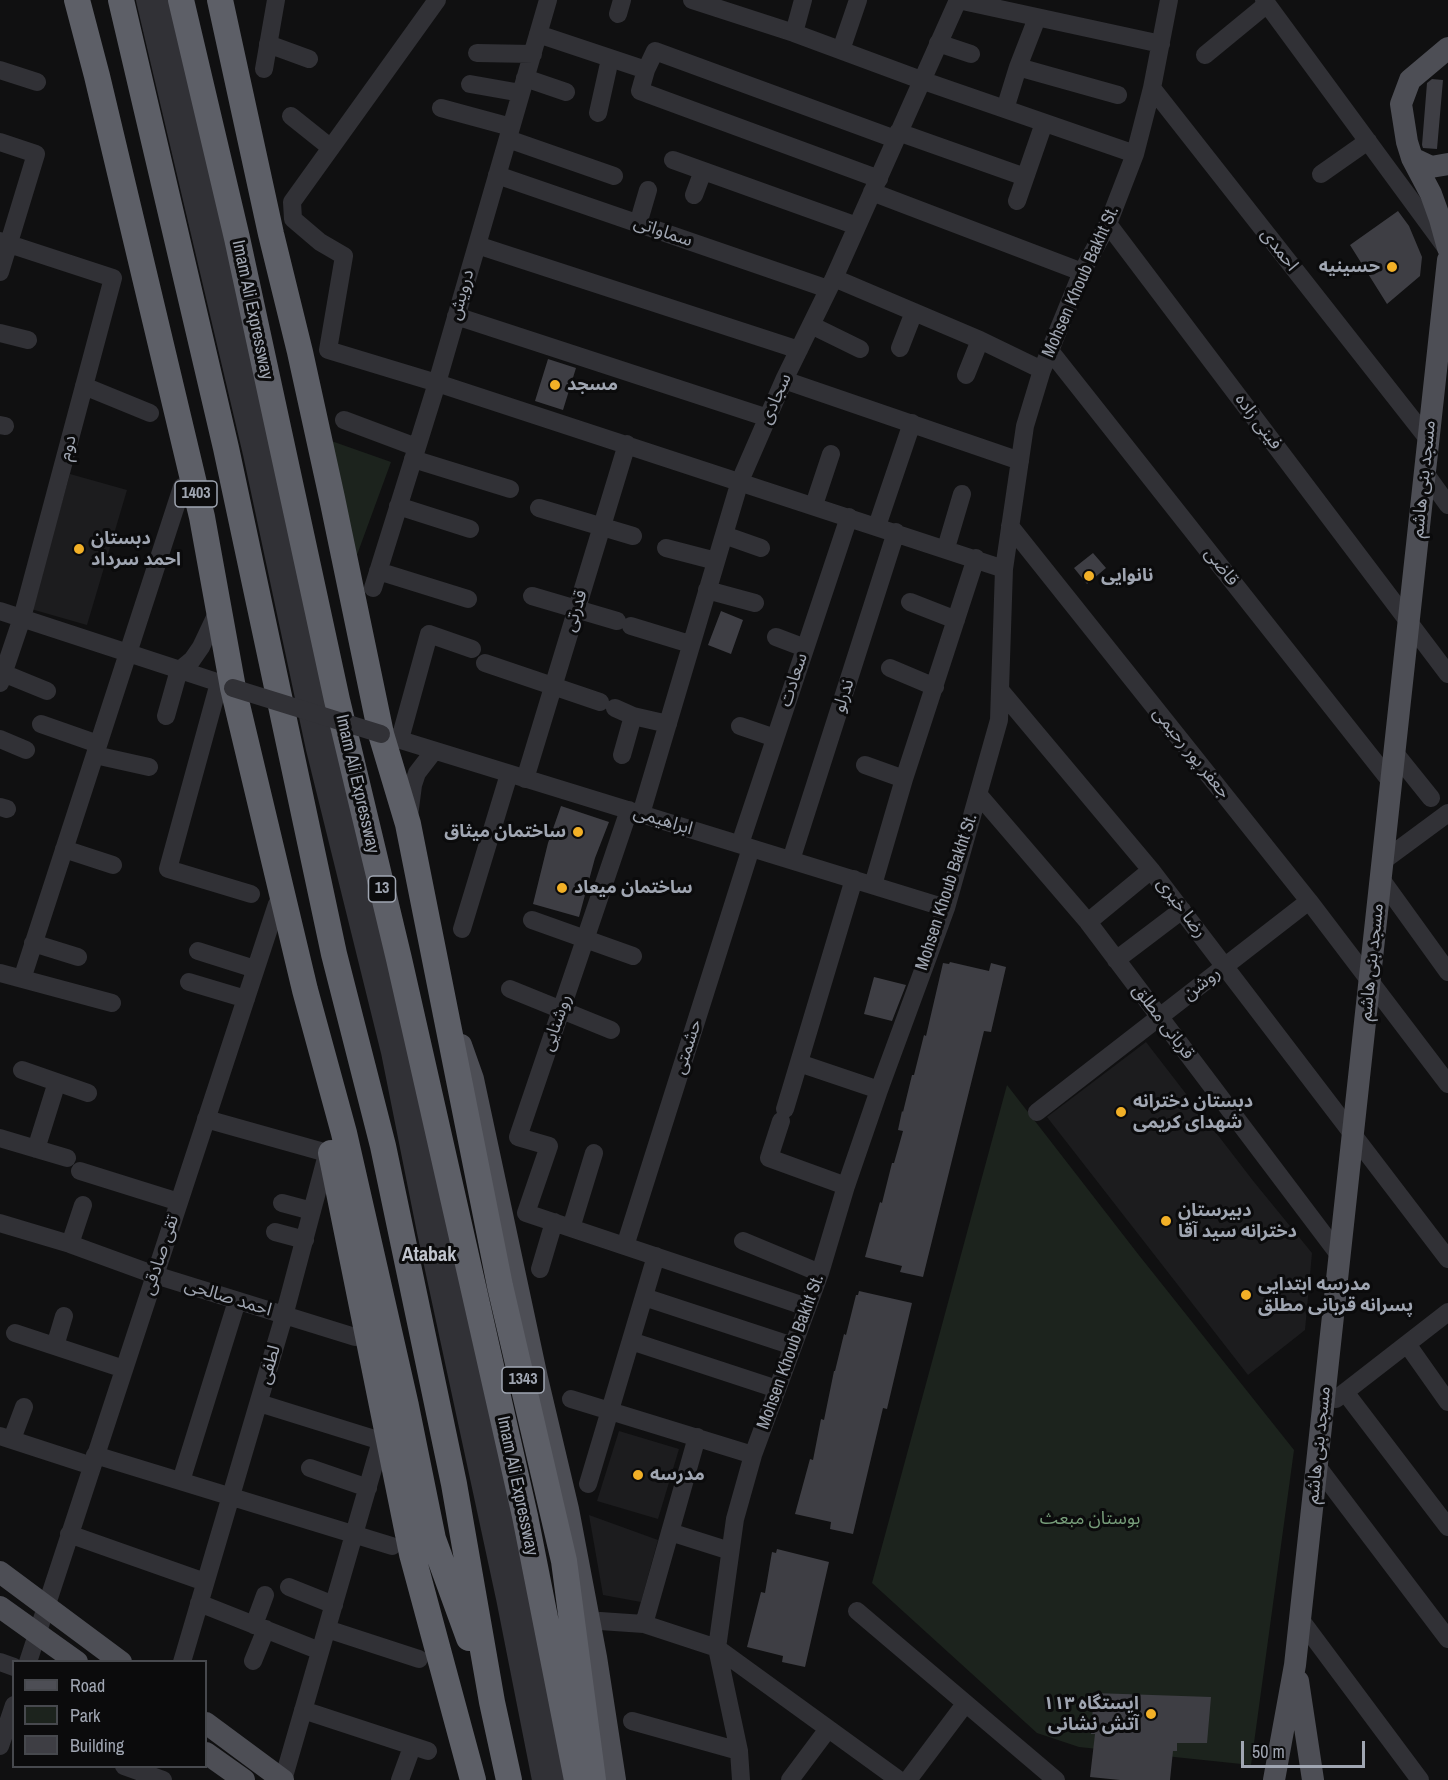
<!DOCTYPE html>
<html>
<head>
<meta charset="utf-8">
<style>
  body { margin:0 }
  #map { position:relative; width:1448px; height:1780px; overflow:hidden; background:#101011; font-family:"Archivo Narrow",sans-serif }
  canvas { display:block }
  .legend { position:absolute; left:12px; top:1660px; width:195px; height:108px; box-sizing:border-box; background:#0b0b0c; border:2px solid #47494e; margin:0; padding:8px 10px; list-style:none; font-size:18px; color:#a0a6b2 }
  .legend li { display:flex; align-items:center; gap:12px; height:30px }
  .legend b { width:30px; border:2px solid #47494e }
  .scale { position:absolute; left:1241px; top:1741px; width:124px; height:27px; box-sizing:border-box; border:3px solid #a0a6b2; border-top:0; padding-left:8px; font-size:18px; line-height:21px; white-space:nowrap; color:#a0a6b2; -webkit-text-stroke:4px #0b0b0c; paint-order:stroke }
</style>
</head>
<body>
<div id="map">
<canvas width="1448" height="1780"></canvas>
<ul class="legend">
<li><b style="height:8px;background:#4d4e55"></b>Road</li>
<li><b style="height:16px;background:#1c231d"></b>Park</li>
<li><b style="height:16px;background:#3e3e44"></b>Building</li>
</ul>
<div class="scale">50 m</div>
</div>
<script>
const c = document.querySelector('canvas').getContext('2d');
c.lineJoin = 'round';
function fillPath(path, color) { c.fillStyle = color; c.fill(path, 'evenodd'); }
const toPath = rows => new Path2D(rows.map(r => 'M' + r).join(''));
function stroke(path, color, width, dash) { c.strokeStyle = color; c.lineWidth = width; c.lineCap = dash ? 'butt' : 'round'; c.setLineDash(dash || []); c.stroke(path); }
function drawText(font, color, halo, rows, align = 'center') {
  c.font = font + ' "Archivo Narrow","Noto Sans Arabic",sans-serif'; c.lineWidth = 6; c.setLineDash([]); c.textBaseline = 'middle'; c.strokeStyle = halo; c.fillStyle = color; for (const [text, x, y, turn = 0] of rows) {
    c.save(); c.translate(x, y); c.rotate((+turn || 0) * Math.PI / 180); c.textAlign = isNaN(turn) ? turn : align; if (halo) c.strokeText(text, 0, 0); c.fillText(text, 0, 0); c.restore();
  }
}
const built = toPath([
  [70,474,127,490,87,625,31,609],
  [1146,1042,1254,1182,1312,1253,1305,1330,1248,1375,1047,1117],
  [619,1431,679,1449,658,1519,597,1501],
  [589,1515,658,1540,641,1602,603,1595]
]);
const green = toPath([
  [320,437,391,462,350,574],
  [1007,1085,1138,1254,1294,1450,1251,1765,1079,1747,1037,1733,872,1583]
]);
const building = toPath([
  [1432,79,1443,80,1437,149,1423,148,1422,145,1427,83],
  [1398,211,1409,226,1422,257,1420,276,1387,304,1350,245],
  [548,359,576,368,563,410,535,401],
  [1093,553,1106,568,1087,584,1074,568],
  [721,611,743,620,731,654,708,645],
  [561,806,609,822,595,858,579,917,533,904,548,843],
  [950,962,989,971,991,963,1006,967,991,1032,984,1031,923,1277,900,1272,902,1266,865,1257,880,1202,882,1203,892,1163,894,1163,903,1131,898,1130,902,1111,903,1112,912,1075,914,1075,924,1035,926,1036,943,963,949,964],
  [874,977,906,985,892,1021,864,1014],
  [859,1291,912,1303,887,1409,883,1408,853,1534,830,1529,831,1522,795,1514,810,1459,813,1460,821,1419,824,1420,834,1371,835,1371,844,1334,846,1335,856,1295,858,1295],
  [777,1549,829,1562,805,1667,782,1662,783,1656,747,1647,761,1592,765,1593,772,1552,776,1553],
  [1094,1693,1211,1697,1207,1743,1177,1743,1177,1751,1173,1751,1170,1780,1120,1780,1090,1777,1095,1734,1091,1734]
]);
const minor = toPath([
  [145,0,252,454,315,749,390,1052,426,1232,505,1598,541,1780],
  [160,0,252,379,287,533,311,660,432,1177,533,1647,557,1780],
  [437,0,292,202,293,219,320,242,344,256,328,350,437,383,1004,569],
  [692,0,794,33,921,80,1135,154],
  [958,0,1161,44],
  [1264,0,1444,245],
  [618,14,622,0],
  [794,33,803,0],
  [538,34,646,70],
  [938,43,971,54],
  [268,44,309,59],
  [841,50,858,0],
  [477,53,533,54],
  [1205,55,1267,4],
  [1018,67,1037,18],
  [264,69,276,0],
  [0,70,37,82],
  [525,78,566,92],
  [470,84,521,93],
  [1152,88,1428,439],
  [441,108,511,127],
  [1005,109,1018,67,1118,95],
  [598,113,610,59],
  [291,116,331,148],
  [898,132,1025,177],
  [508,139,614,176],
  [0,142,36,154,0,272],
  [673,160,857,226],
  [1321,174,1368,141],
  [497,175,828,289],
  [879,179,640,91,646,70,655,51,895,139],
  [872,192,1082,272],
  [694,195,703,171],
  [1017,201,1044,123],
  [638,224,648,190],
  [1108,224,1448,674],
  [0,241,113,278,22,618,0,683],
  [477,245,799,350],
  [834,278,980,340,1042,370],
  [456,316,768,418],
  [811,325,860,349],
  [0,333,28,340],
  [900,348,914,312],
  [1051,352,1391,782],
  [966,375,980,340],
  [784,380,1020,461],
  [84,386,150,413],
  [344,420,416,447],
  [0,425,5,426],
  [413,459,510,489],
  [1425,473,1448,505],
  [814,505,831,454],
  [398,506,470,529],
  [539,508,633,536],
  [877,526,912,423],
  [1010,526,1309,901,1448,1084],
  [724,535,761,548],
  [666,548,716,561],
  [946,548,962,494],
  [378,571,468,599],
  [373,588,437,383,548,0],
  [707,590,755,603],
  [532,596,617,621],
  [910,602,956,620],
  [0,611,229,686],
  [631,626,690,644],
  [776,637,805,648],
  [485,663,600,702],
  [890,668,935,687],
  [180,670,192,660,201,647,218,611],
  [3,673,47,691],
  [219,683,168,869,251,894],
  [1000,690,1151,870,1448,1259],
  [615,708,633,716,668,724],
  [166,716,179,670],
  [41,724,98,744],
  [740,726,775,738],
  [381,734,946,908],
  [0,739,26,750],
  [400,739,429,634,472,649],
  [1394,752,1431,798],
  [95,755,149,767],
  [622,755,633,716],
  [865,765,904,779],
  [525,779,627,444],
  [978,794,1088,922,1340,1256],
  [0,807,7,809],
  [629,810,518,1137,549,1146,526,1213,807,1307],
  [641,814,740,481,784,380,834,278,958,0],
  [409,816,413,785,417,773,434,751],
  [740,844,849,517],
  [64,849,113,865],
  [791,860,896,532],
  [1383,861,1448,813],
  [1381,879,1448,972],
  [873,885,904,779,976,558],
  [532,920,633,956],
  [1088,922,1151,870],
  [462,929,509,774],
  [33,943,78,957],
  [198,951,255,969],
  [1116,960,1182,910],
  [0,973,112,1003],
  [22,979,182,487],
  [189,982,246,999],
  [510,989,611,1030],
  [799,1063,879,1090],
  [22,1070,88,1093],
  [785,1109,854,879],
  [1037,1112,1309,901],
  [206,1119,320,1151],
  [781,1121,769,1158,846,1186],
  [0,1138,67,1158],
  [36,1149,57,1082],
  [80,1171,179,1202],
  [282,1203,312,1211],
  [0,1223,70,1244,155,1275,355,1337],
  [571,1228,594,1153],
  [275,1232,305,1240],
  [743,1241,820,1273],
  [70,1244,83,1205],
  [625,1246,751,848],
  [540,1269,554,1222],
  [644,1297,793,1346],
  [15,1333,124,1369],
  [631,1341,777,1389],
  [1407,1344,1448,1402],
  [55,1346,64,1316],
  [1345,1392,1448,1527],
  [571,1399,753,1455],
  [1336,1399,1448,1312],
  [259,1403,381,1441,283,1780],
  [0,1436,92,1466],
  [12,1439,24,1407],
  [95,1455,392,1546],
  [1317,1466,1448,1639],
  [310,1468,368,1488],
  [181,1481,237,1301],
  [588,1484,656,1256],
  [670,1532,730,1551],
  [69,1534,205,1582],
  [289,1587,334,1605],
  [199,1603,320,1651],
  [857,1611,1056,1780],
  [1300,1619,1420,1780],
  [600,1621,644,1624,717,1648,899,1780],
  [644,1624,697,1437],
  [254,1625,265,1595],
  [327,1629,419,1659],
  [253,1661,266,1629],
  [0,1662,14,1667],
  [28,1662,277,904],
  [182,1662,284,1316,325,1162],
  [303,1710,428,1751],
  [632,1721,739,1751],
  [0,1746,14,1705],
  [124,1766,163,1780],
  [400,1780,412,1747],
  [741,1780,739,1751,717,1648,735,1519,753,1455,820,1273,846,1186,879,1090,946,908,999,720,1004,569,1025,426,1042,370,1082,272,1108,224,1135,154,1152,88,1169,0],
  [790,1780,828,1729],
  [908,1780,965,1704]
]);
const major = toPath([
  [1448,48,1410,80,1401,104,1407,142,1412,158,1431,194,1440,219,1448,248],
  [1412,158,1431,167,1448,164],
  [461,1045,473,1079,537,1378,568,1509,596,1657,615,1780],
  [0,1572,121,1662],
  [0,1607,77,1662],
  [1298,1681,1313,1780],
  [206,1723,283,1780],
  [206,1753,244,1780],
  [1274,1780,1295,1665,1448,260]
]);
const highway = toPath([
  [77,0,97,76,202,517,233,688,305,990,344,1133,406,1406,433,1539,469,1638],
  [121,0,226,448,334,954,383,1146,454,1484,492,1702,509,1780],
  [181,0,237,238,337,700,399,959,525,1516,577,1780],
  [220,0,271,234,300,352,332,498,381,734,408,824,500,1286,564,1561,593,1780],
  [331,1153,412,1554,473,1780]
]);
const minorBridge = toPath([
  [233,688,381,734]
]);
const markers = [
  [1392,267,6,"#f2b027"],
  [555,385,6,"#f2b027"],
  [79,549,6,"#f2b027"],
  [1089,576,6,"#f2b027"],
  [578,832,6,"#f2b027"],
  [562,888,6,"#f2b027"],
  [1121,1112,6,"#f2b027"],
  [1166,1221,6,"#f2b027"],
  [1246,1295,6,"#f2b027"],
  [638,1475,6,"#f2b027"],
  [1151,1714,6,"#f2b027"]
];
const shields = [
  [196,494,42],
  [382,889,27],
  [523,1380,42]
];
const shieldNames = [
  ["1403",196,494],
  ["13",382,889],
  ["1343",523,1380]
];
const streetNames = [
  ["سماواتی",663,232,19],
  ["احمدی",1279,250,52],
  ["Mohsen Khoub Bakht St.",1081,282,-66],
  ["درویش",462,295,-74],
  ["Imam Ali Expressway",252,310,78],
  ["سجادی",776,399,-66],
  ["فینی زاده",1258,422,53],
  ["دوم",68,448,-75],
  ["مسجد بنی هاشم",1424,479,-84],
  ["قاضی",1221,567,52],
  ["قدرتی",576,611,-73],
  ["سعادت",794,680,-72],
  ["ندرلو",844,696,-72],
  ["جعفر پور رحیمی",1191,753,51],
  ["Imam Ali Expressway",357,784,77],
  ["ابراهیمی",663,821,17],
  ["Mohsen Khoub Bakht St.",947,892,-72],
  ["رضا خیری",1181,908,53],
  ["مسجد بنی هاشم",1372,962,-84],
  ["روشن",1202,984,-38],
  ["قربانی مطلق",1163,1022,53],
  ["روشنایی",557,1023,-71],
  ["حشمتی",688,1047,-72],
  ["تقی صادقی",161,1255,-72],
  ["احمد صالحی",228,1298,17],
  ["Mohsen Khoub Bakht St.",791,1352,-70],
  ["لطفی",270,1365,-74],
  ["مسجد بنی هاشم",1319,1445,-84],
  ["Imam Ali Expressway",517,1486,78]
];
const poiNames = [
  ["حسینیه",1380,267,"right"],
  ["مسجد",567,385],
  ["دبستان",91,539],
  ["احمد سرداد",91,560],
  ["نانوایی",1101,576],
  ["ساختمان میثاق",566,832,"right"],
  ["ساختمان میعاد",574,888],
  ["دبستان دخترانه",1133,1102],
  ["شهدای کریمی",1133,1123],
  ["دبیرستان",1178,1211],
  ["دخترانه سید آقا",1178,1232],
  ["مدرسه ابتدایی",1258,1285],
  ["پسرانه قربانی مطلق",1258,1306],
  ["مدرسه",650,1475],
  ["ایستگاه ۱۱۳",1139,1704,"right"],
  ["آتش نشانی",1139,1725,"right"]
];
const parkNames = [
  ["بوستان مبعث",1090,1519]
];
const neighbourhoodNames = [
  ["Atabak",429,1256]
];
fillPath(built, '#1c1c1e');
fillPath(green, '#1c231d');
fillPath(building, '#3e3e44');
stroke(minor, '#313136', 18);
stroke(major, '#4d4e55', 22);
stroke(highway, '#5d5f67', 26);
stroke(minorBridge, '#313136', 18);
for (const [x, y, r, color] of markers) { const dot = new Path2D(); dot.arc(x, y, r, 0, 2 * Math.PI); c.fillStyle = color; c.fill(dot); stroke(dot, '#0b0b0c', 2); }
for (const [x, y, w] of shields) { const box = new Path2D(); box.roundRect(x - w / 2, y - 13, w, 26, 4.5); c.fillStyle = '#0b0b0c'; c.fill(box); stroke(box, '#a0a6b2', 1.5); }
drawText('bold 16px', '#a0a6b2', null, shieldNames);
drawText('18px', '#a0a6b2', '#0b0b0c', streetNames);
drawText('bold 18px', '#a0a6b2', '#0b0b0c', poiNames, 'left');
drawText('18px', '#779d7a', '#0b0b0c', parkNames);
drawText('bold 20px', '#c1c5ce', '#0b0b0c', neighbourhoodNames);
</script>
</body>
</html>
